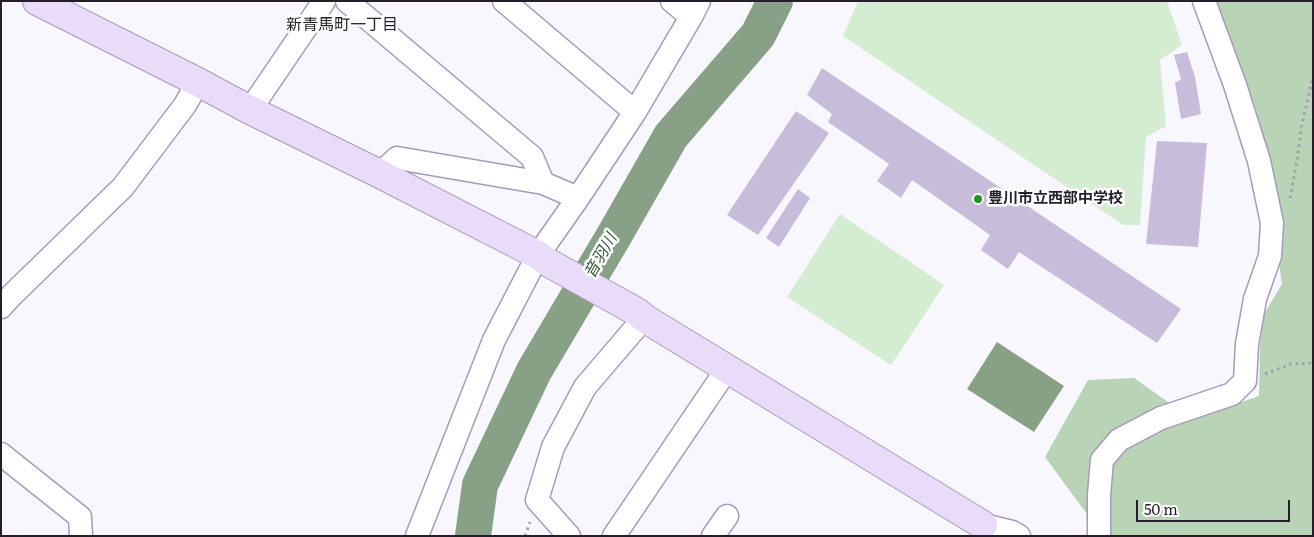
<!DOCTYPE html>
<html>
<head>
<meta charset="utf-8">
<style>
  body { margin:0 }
  #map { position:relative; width:1314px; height:537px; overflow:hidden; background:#f9f7fe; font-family:Literata,serif }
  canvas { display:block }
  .frame { position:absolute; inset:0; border:2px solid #241f2b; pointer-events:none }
  .scale { position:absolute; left:1136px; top:500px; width:154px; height:22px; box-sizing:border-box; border:2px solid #241f2b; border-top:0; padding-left:6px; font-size:15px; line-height:18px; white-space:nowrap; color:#241f2b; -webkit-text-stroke:4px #fff; paint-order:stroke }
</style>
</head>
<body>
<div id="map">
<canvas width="1314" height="537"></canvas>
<div class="frame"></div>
<div class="scale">50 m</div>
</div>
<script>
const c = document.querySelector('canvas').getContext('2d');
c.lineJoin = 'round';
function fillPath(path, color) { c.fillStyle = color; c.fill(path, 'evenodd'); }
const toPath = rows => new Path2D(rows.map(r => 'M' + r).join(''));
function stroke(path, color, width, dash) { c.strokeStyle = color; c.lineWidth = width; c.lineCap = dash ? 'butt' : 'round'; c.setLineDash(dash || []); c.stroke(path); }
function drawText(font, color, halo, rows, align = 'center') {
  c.font = font + ' Literata,"Noto Sans JP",serif'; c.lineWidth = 5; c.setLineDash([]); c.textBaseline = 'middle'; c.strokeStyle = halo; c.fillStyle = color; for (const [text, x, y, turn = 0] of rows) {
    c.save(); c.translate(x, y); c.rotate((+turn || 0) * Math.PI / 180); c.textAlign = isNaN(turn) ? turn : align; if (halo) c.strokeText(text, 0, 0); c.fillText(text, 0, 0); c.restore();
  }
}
const green = toPath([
  [858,1,1167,1,1182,45,1160,60,1166,126,1146,137,1140,225,1123,225,843,36],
  [840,214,944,285,891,365,787,297]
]);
const forest = toPath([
  [1216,1,1313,1,1313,536,1103,536,1045,457,1088,380,1134,378,1192,419,1259,396,1260,344,1264,314,1282,284,1257,113]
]);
const water = toPath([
  [997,342,1064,386,1034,432,967,389]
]);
const river = toPath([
  [473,536,480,485,534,371,615,234,671,136,758,35,775,1]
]);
const building = toPath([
  [1187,52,1195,77,1201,114,1181,119,1175,83,1181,79,1174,55],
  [822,68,1181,309,1157,343,1019,252,1008,269,981,250,990,235,912,180,901,198,877,181,889,164,828,122,832,114,807,95],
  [796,111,829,133,758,235,727,215],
  [1157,141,1207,143,1198,247,1146,244],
  [798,189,810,198,779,247,766,238]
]);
const path = toPath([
  [1290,198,1297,161,1301,129,1313,76],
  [1265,374,1291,364,1313,363],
  [525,536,530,522]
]);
const street = toPath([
  [347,1,532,157,543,183],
  [504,1,635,112],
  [672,1,691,17],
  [250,110,324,1],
  [380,174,397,158,543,183,578,198],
  [1,307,11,296,123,187,185,105,198,82],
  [1,454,80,517,81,536],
  [983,525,1012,532,1019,536],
  [417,536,494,340,538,255,578,198,635,112,691,17,699,1],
  [569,536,537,500,553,447,585,387,644,318],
  [614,536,727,369],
  [713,536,727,516],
  [1099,536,1099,495,1102,460,1119,440,1161,418,1232,394,1245,381,1247,344,1255,299,1270,256,1272,223,1259,161,1235,85,1204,1]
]);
const secondary = toPath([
  [37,1,198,82,250,110,380,174,538,255,549,263,637,312,644,318,983,525]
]);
const markers = [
  [978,199,5,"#1e9423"]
];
const poiNames = [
  ["豊川市立西部中学校",988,199]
];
const neighbourhoodNames = [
  ["新青馬町一丁目",342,25]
];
const waterNames = [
  ["音羽川",601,256,-60]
];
fillPath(green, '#d4edd2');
fillPath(forest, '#b9d3b7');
fillPath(water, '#88a186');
stroke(river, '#88a186', 36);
fillPath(building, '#c7bcda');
stroke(street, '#a69bb8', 25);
stroke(secondary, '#a69bb8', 30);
stroke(path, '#a29fa8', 3, [2.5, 4]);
stroke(street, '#fff', 22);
stroke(secondary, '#e8dcf9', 28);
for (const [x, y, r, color] of markers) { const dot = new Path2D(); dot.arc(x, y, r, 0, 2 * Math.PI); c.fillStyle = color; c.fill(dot); stroke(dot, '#fff', 2); }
drawText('bold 15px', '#241f2b', '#fff', poiNames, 'left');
drawText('16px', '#241f2b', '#fff', neighbourhoodNames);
drawText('italic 16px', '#345b33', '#fff', waterNames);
</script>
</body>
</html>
